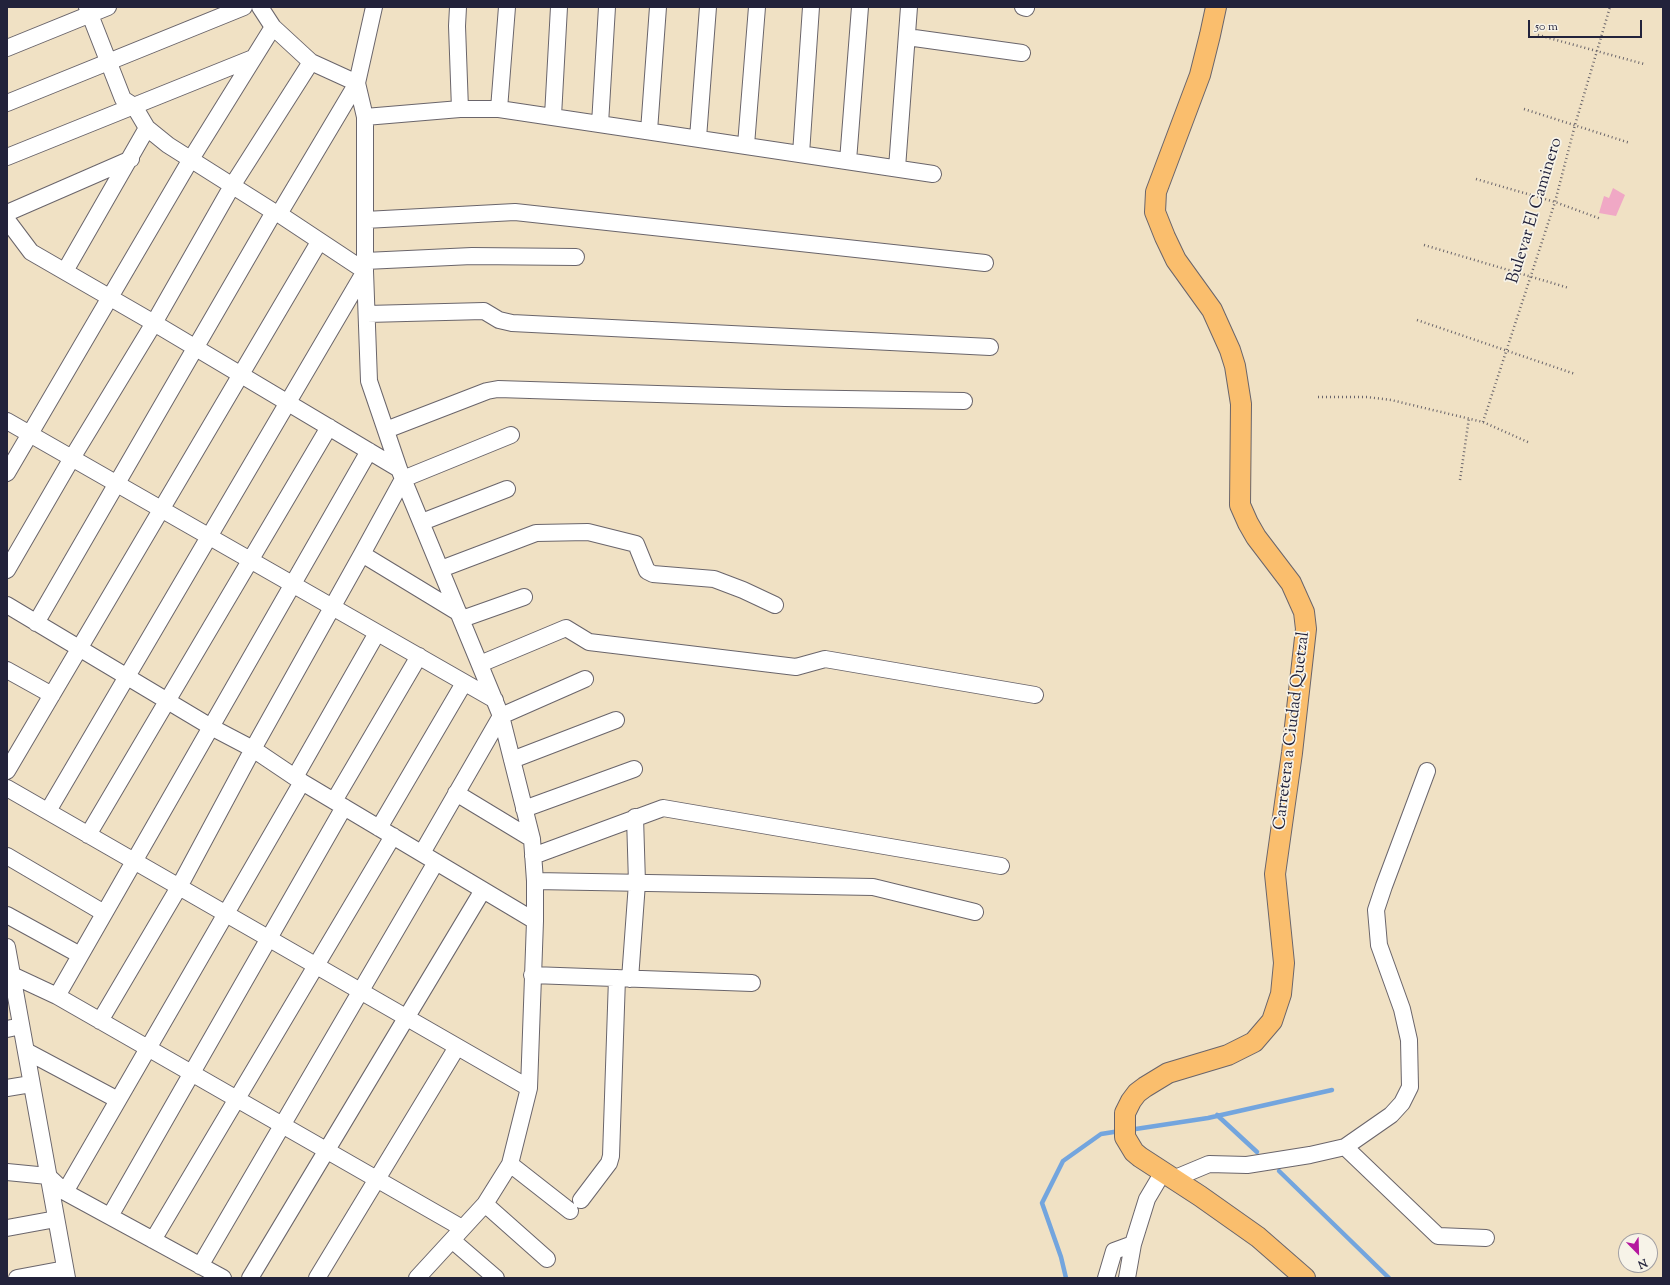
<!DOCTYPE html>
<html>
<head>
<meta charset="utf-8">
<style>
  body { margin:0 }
  #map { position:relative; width:1670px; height:1285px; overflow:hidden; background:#f0e1c4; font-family:"Sorts Mill Goudy",serif }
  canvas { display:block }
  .frame { position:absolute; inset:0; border:8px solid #22223b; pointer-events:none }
  .north { position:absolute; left:1618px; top:1233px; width:40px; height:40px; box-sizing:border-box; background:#f7f3e8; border:1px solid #a29fa3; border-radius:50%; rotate:157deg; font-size:11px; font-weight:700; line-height:16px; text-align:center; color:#22223b }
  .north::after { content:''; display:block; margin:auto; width:14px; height:18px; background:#b5179e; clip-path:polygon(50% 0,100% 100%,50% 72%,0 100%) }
  .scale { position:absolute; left:1528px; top:20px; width:114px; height:18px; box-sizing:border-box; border:2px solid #22223b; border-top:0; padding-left:5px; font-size:12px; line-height:14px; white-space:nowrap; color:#22223b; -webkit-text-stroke:3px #f7f3e8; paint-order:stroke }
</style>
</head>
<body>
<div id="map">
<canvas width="1670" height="1285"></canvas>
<div class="frame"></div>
<div class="north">N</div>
<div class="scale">50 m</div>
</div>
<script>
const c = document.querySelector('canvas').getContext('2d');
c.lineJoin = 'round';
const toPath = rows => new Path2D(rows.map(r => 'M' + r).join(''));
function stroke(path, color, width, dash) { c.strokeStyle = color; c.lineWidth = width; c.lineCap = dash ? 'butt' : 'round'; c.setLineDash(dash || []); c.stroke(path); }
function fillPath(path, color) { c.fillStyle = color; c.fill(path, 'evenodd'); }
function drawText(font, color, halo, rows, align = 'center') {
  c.font = font + ' "Sorts Mill Goudy",serif'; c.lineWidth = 3.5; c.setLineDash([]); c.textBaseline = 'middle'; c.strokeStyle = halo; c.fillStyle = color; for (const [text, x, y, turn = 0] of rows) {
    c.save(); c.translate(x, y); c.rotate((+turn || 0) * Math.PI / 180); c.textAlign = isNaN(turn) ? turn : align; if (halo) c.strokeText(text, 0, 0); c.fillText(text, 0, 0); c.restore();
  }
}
const stream = toPath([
  [1217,1115,1257,1152],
  [1129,1130,1208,1118,1332,1090],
  [1279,1171,1389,1278],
  [1066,1278,1061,1257,1042,1203,1063,1161,1101,1134,1120,1131]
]);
const building = toPath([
  [1613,188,1625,195,1616,216,1599,213,1604,196,1609,198]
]);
const path = toPath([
  [1538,35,1644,64],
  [1524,109,1630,143],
  [1476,179,1555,202,1601,219],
  [1424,245,1569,288],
  [1417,320,1575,374],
  [1318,397,1367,397,1391,400,1483,422,1530,443],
  [1483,422,1555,202,1575,125,1610,7],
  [1460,480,1469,418]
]);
const minor = toPath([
  [260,7,273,27,311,62,357,83,279,214],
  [374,7,357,83,365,117,365,271,369,381,399,469,501,716,532,839,535,881,535,921,529,1088,510,1164,485,1204,417,1278],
  [458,7,457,26,460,109],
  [1023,7,1026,8],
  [907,37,1022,53],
  [7,48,108,7],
  [7,103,244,7],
  [499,109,507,7],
  [553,116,559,7],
  [365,117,460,109,499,109,933,174],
  [600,124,607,7],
  [649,131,658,7],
  [698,138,708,7],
  [746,145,757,7],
  [801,154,811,7],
  [7,157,253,58],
  [848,161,860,7],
  [897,168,909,7],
  [7,213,131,159],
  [7,220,31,252,154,323,399,469],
  [365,220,515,212,985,263],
  [365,261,472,256,576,257],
  [65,271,147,128],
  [367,314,484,311,499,320,512,323,990,347],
  [7,421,495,700],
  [386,430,487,391,498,389,785,398,964,401],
  [7,473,191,159,273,27],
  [422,522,507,489],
  [362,554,459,613],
  [441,569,536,533,588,532,636,544,647,571,653,574,714,579,743,590,775,605],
  [7,570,72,458,154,323,232,186,311,62],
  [7,605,211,727,253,749,302,782,535,921],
  [462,619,524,597],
  [36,623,274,212],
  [480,664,566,628,589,642,796,667,825,659,1035,695],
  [7,670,52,695],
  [512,760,616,720],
  [7,771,319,242],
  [295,777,377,633],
  [7,788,529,1088],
  [456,793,532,839],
  [334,801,419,656],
  [524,809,634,769],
  [48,811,365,271,279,214,274,212,168,145,147,128,134,106,123,99,87,7],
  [379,828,464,683],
  [88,835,329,427],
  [422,853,501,716,585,679],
  [7,856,104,913],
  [533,856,663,808,1001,866],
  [535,881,873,887,975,912],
  [7,915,80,955],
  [7,947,67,1278],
  [532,975,752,983],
  [7,976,12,975,57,996,462,1228],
  [630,979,637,883,635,817],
  [57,996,369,451],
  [100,1021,179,887,253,749,362,554,403,479,511,435],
  [7,1029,21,1026],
  [26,1051,118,1100],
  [7,1088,31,1084],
  [1345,1147,1438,1236,1486,1238],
  [510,1164,570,1211],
  [7,1172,48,1176,65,1192,223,1278],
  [1173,1179,1209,1164,1247,1165,1310,1155,1345,1147,1391,1115,1402,1103,1410,1087,1409,1040,1402,1009,1379,945,1376,910,1384,886,1427,771],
  [65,1192,302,782],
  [581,1200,609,1163,611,1156,617,978],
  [485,1204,547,1259],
  [110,1216,344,807],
  [7,1228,56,1219],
  [153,1240,393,836],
  [453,1241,496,1278],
  [200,1266,436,862],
  [17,1278,65,1269],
  [250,1278,483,890],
  [317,1278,457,1047],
  [1106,1278,1114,1251,1133,1244],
  [1127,1278,1133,1244,1147,1199,1163,1172]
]);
const major = toPath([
  [1216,7,1210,35,1200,75,1156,192,1155,212,1165,237,1176,260,1212,310,1230,350,1235,366,1241,404,1240,505,1248,523,1256,537,1291,583,1304,612,1306,629,1292,753,1275,874,1284,963,1281,994,1272,1021,1254,1042,1228,1055,1168,1073,1145,1087,1137,1093,1131,1101,1125,1113,1125,1137,1134,1152,1140,1157,1200,1196,1258,1237,1305,1278]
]);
const streetNames = [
  ["Bulevar El Caminero",1536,211,-73],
  ["Carretera a Ciudad Quetzal",1293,731,-83]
];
stroke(stream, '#73a5de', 4.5);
fillPath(building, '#f0a8c5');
stroke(minor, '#6a656b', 18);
stroke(major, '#6a656b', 22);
stroke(path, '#6a656b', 2.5, [1, 3]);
stroke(minor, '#fff', 16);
stroke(major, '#fabe6d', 20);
drawText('17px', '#22223b', '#f7f3e8', streetNames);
</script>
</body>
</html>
